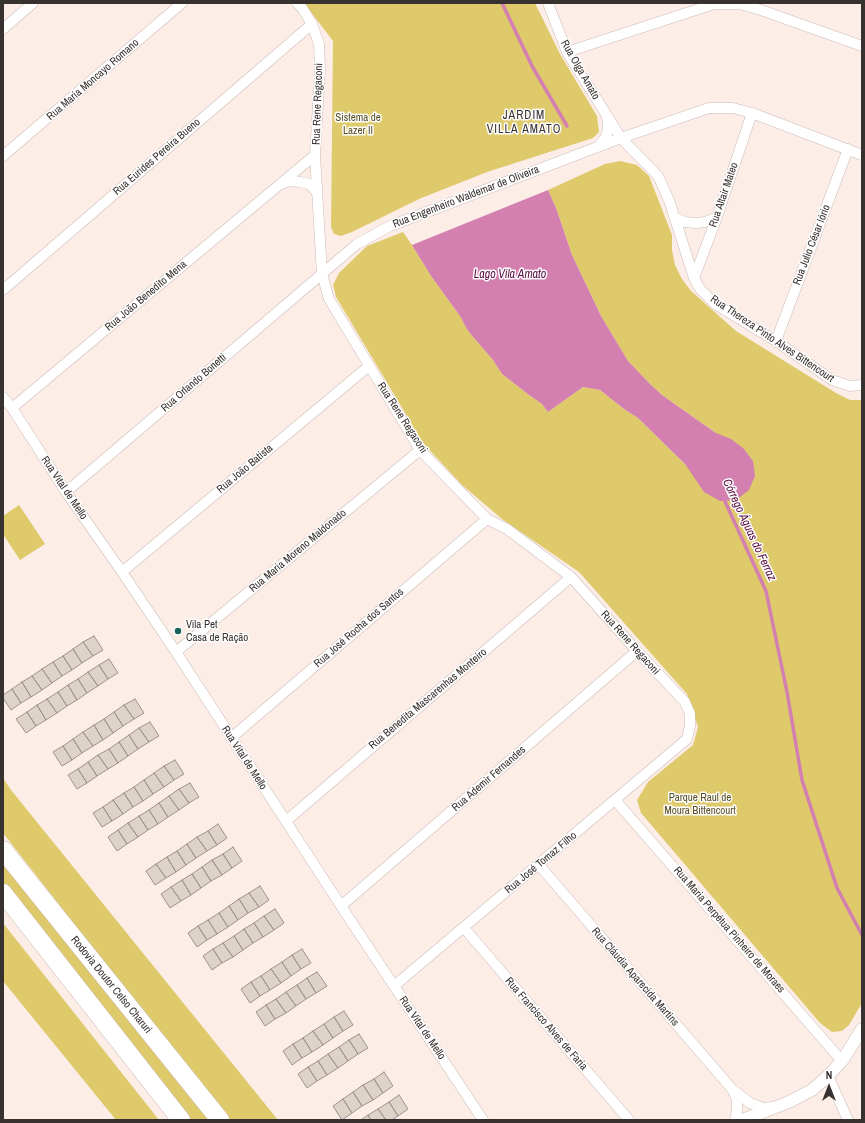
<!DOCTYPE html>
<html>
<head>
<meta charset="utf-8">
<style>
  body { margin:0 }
  #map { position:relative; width:865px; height:1123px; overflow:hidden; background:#fdede7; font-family:"Archivo Narrow",sans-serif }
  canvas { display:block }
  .frame { position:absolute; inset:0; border:4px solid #37312f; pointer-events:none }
  .north { position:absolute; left:809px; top:1067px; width:40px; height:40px; -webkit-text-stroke:3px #fefefe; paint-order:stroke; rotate:0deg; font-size:11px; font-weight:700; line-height:16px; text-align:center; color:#37312f }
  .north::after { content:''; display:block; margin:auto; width:14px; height:18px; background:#37312f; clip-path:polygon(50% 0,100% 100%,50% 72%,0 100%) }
</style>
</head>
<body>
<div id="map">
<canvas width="865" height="1123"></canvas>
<div class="frame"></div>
<div class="north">N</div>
</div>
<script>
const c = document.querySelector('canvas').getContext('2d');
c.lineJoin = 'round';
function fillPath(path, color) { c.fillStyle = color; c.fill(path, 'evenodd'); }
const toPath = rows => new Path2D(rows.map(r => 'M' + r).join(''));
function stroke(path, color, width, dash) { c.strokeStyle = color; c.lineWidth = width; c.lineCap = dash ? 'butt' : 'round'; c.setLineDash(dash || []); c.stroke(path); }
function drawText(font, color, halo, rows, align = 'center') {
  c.font = font + ' "Archivo Narrow",sans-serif'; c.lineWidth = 3; c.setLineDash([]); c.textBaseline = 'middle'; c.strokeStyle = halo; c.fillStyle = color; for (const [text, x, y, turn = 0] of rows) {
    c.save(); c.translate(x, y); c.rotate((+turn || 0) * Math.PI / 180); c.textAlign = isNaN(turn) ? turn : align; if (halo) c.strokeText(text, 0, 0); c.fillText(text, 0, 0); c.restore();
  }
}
const green = toPath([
  [304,3,535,3,560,54,597,116,599,132,593,138,487,172,419,199,352,232,341,236,334,234,331,227,333,41],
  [620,161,637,165,649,176,672,235,672,250,675,265,682,279,691,291,736,331,836,393,850,400,862,400,862,1003,849,1025,842,1031,832,1032,820,1023,641,813,637,800,648,782,693,745,698,727,687,694,579,572,502,519,462,485,423,443,336,297,333,285,339,273,367,246,403,232,412,245,431,276,460,316,468,331,493,360,502,374,529,395,542,404,548,412,583,387,600,390,624,409,638,418,685,464,695,477,716,433,662,395,650,384,628,361,601,316,572,255,556,208,548,190,605,164],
  [19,505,45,544,20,560,3,534,3,516],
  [3,778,11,790,278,1120,230,1120,158,1031,3,833],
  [3,862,209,1120,190,1120,58,954,3,883],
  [3,923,159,1120,116,1120,3,981]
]);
const water = toPath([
  [548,190,556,208,572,255,601,316,628,361,650,384,662,395,703,424,716,433,731,439,743,448,753,461,755,476,749,490,736,500,720,501,704,492,685,464,638,418,624,409,600,390,583,387,548,412,542,404,529,395,502,374,493,360,468,331,460,316,431,276,412,245]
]);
const stream = toPath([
  [502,3,532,66,567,126],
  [723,497,766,591,787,692,802,780,837,888,862,935]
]);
const building = toPath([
  [94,636,103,650,93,656,83,642,94,636],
  [83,642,93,656,82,663,73,649,83,642],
  [73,649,82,663,72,670,63,656,73,649],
  [63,656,72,670,62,676,53,662,63,656],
  [109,659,118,673,108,679,99,665,109,659],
  [53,662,62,676,52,683,42,669,53,662],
  [99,665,108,679,98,686,88,672,99,665],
  [42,669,52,683,42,690,32,676,42,669],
  [88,672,98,686,87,693,78,679,88,672],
  [32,676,42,690,31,697,22,682,32,676],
  [78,679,87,693,77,700,68,685,78,679],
  [22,682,31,697,21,703,12,689,22,682],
  [68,685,77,700,67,706,58,692,68,685],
  [12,689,21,703,11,710,3,698,3,695,12,689],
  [58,692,67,706,57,713,47,699,58,692],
  [47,699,57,713,46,720,37,705,47,699],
  [135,699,144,713,134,719,124,705,135,699],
  [37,705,46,720,36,726,27,712,37,705],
  [124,705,134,719,123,726,114,712,124,705],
  [27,712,36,726,26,733,16,719,27,712],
  [114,712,123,726,113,733,104,719,114,712],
  [104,719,113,733,103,740,94,725,104,719],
  [150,722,159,736,149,742,139,728,150,722],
  [94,725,103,740,93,746,83,732,94,725],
  [139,728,149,742,138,749,129,735,139,728],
  [83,732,93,746,82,753,73,739,83,732],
  [129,735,138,749,128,756,119,742,129,735],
  [73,739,82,753,72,760,63,746,73,739],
  [119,742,128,756,118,763,109,749,119,742],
  [63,746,72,760,62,766,53,752,63,746],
  [109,749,118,763,108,769,98,755,109,749],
  [98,755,108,769,97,776,88,762,98,755],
  [175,760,184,774,174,780,164,766,175,760],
  [88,762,97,776,87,783,78,769,88,762],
  [164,766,174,780,164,787,154,773,164,766],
  [78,769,87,783,77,789,68,775,78,769],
  [154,773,164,787,153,794,144,780,154,773],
  [144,780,153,794,143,801,134,787,144,780],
  [190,783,199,797,189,803,179,789,190,783],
  [134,787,143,801,133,807,124,793,134,787],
  [179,789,189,803,179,810,169,796,179,789],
  [124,793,133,807,123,814,113,800,124,793],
  [169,796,179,810,168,817,159,803,169,796],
  [113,800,123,814,112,821,103,807,113,800],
  [159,803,168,817,158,824,149,810,159,803],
  [103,807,112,821,102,827,93,813,103,807],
  [149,810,158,824,148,830,139,816,149,810],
  [139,816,148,830,138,837,128,823,139,816],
  [128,823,138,837,127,844,118,830,128,823],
  [218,824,227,838,217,845,208,831,218,824],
  [118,830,127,844,117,851,108,837,118,830],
  [208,831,217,845,207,851,197,837,208,831],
  [197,837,207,851,196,858,187,844,197,837],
  [187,844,196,858,186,865,177,851,187,844],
  [233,847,242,861,232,868,223,854,233,847],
  [177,851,186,865,176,872,167,857,177,851],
  [223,854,232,868,222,875,212,860,223,854],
  [167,857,176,872,166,878,156,864,167,857],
  [212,860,222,875,211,881,202,867,212,860],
  [156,864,166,878,155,885,146,871,156,864],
  [202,867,211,881,201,888,192,874,202,867],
  [192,874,201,888,191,895,182,880,192,874],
  [182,880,191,895,181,901,171,887,182,880],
  [260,886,269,900,259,907,249,893,260,886],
  [171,887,181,901,170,908,161,894,171,887],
  [249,893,259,907,248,913,239,899,249,893],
  [239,899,248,913,238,920,229,906,239,899],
  [229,906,238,920,228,927,219,913,229,906],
  [275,909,284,923,274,930,264,916,275,909],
  [219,913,228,927,217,934,208,920,219,913],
  [264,916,274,930,263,937,254,923,264,916],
  [208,920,217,934,207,940,198,926,208,920],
  [254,923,263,937,253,943,244,929,254,923],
  [198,926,207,940,197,947,188,933,198,926],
  [244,929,253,943,243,950,234,936,244,929],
  [234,936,243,950,233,957,223,943,234,936],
  [223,943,233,957,222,963,213,949,223,943],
  [213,949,222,963,212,970,203,956,213,949],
  [302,949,311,963,301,969,292,955,302,949],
  [292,955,301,969,291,976,282,962,292,955],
  [282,962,291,976,281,983,271,969,282,962],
  [271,969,281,983,270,990,261,976,271,969],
  [317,972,327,986,316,993,307,978,317,972],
  [261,976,270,990,260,996,251,982,261,976],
  [307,978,316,993,306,999,297,985,307,978],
  [251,982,260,996,250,1003,241,989,251,982],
  [297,985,306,999,296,1006,286,992,297,985],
  [286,992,296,1006,286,1013,276,999,286,992],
  [276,999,286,1013,275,1019,266,1005,276,999],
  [266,1005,275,1019,265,1026,256,1012,266,1005],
  [344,1011,353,1025,343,1031,334,1017,344,1011],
  [334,1017,343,1031,333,1038,324,1024,334,1017],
  [324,1024,333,1038,323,1045,313,1031,324,1024],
  [313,1031,323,1045,312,1052,303,1038,313,1031],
  [359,1034,368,1048,358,1054,349,1040,359,1034],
  [303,1038,312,1052,302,1058,293,1044,303,1038],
  [349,1040,358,1054,348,1061,339,1047,349,1040],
  [293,1044,302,1058,292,1065,283,1051,293,1044],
  [339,1047,348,1061,338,1068,328,1054,339,1047],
  [328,1054,338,1068,327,1075,318,1061,328,1054],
  [318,1061,327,1075,317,1081,308,1067,318,1061],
  [308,1067,317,1081,307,1088,298,1074,308,1067],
  [384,1072,393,1086,383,1093,374,1079,384,1072],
  [374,1079,383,1093,373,1100,363,1085,374,1079],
  [363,1085,373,1100,362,1106,353,1092,363,1085],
  [353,1092,362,1106,352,1113,343,1099,353,1092],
  [399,1095,408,1109,398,1116,389,1102,399,1095],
  [343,1099,352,1113,342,1120,333,1106,343,1099],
  [389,1102,398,1116,392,1120,386,1120,378,1109,389,1102],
  [378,1109,386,1120,371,1120,368,1115,378,1109],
  [368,1115,371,1120,361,1120,368,1115]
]);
const minor = toPath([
  [297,3,302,8,312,24,319,44,320,70,315,155,322,274,329,299,420,450,487,519,507,529,571,577,637,651,685,702,690,714,690,726,687,739,394,986],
  [548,3,567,52,621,138,658,176,669,200,694,278,700,289,715,304,776,341,832,380,850,386,862,385],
  [3,29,33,3],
  [567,52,714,4,740,4,761,10,862,46],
  [599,146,607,135,608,125,607,117],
  [3,156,182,3],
  [281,184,289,181,300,182,309,184,313,188,317,193],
  [675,218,685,222,696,223,705,222,717,217],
  [694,278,717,217,752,113],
  [3,290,312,24],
  [776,341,848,149],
  [3,397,12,408,66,492,122,572,176,652,341,906,483,1120],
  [12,408,315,155],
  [66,492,357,244,390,226,621,138,709,108,733,108,752,113,862,155],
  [122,572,369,366],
  [176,652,420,450],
  [231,738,487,519],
  [615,800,842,1061],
  [286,821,571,577],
  [539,865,732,1089,750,1103,763,1108,772,1107],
  [341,906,637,651],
  [464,928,629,1120],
  [828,1076,848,1120],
  [733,1091,737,1099,737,1110,735,1120]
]);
const tertiary = toPath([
  [742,1120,789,1102,812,1090,828,1076,842,1061,862,1029]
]);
const motorway = toPath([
  [3,850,220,1120],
  [3,893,181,1120]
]);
const markers = [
  [178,631,4,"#1a6258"]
];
const streetNames = [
  ["Rua Olga Amato",580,70,60],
  ["Rua Maria Moncayo Romano",93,80,-41],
  ["Rua Rene Regaconi",318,104,-88],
  ["Rua Eurides Pereira Bueno",157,157,-41],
  ["Rua Altair Mateo",724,195,-71],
  ["Rua Engenheiro Waldemar de Oliveira",466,197,-21],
  ["Rua Julio César Iório",812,245,-69],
  ["Rua João Benedito Mena",146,296,-40],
  ["Rua Thereza Pinto Alves Bittencourt",772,339,34],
  ["Rua Orlando Bonetti",194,383,-41],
  ["Rua Rene Regaconi",402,418,57],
  ["Rua João Batista",245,469,-40],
  ["Rua Vital de Mello",64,488,56],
  ["Rua Maria Moreno Maldonado",298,551,-40],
  ["Rua José Rocha dos Santos",359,628,-41],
  ["Rua Rene Regaconi",630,643,48],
  ["Rua Benedita Mascarenhas Monteiro",428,699,-40],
  ["Rua Vital de Mello",244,758,57],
  ["Rua Ademir Fernandes",489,779,-41],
  ["Rua José Tomaz Filho",541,863,-40],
  ["Rua Maria Perpétua Pinheiro de Moraes",729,930,49],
  ["Rua Cláudia Aparecida Martins",635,977,49],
  ["Rodovia Doutor Celso Charuri",111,985,51],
  ["Rua Francisco Alves de Faria",546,1024,49],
  ["Rua Vital de Mello",422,1028,56]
];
const parkNames = [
  ["Sistema de",358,118],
  ["Lazer II",358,131],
  ["Parque Raul de",700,798],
  ["Moura Bittencourt",700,811]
];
const poiNames = [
  ["Vila Pet",186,625],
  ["Casa de Ração",186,638]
];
const neighbourhoodNames = [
  ["JARDIM",524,116],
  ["VILLA AMATO",524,130]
];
const waterNames = [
  ["Lago Vila Amato",510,275],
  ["Córrego Águas do Ferraz",749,530,65]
];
fillPath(green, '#dec96b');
fillPath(water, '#d37fb0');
stroke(stream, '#d37fb0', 3.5);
fillPath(building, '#ded3c8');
stroke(building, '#9d9388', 1);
stroke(minor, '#cbbbb6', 11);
stroke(tertiary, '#cbbbb6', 13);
stroke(motorway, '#cbbbb6', 19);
stroke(minor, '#fff', 10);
stroke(tertiary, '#fff', 12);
stroke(motorway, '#fff', 18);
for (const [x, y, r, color] of markers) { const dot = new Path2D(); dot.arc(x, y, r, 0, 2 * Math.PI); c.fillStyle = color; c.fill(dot); stroke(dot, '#fefefe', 1.5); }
drawText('11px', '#37312f', '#fefefe', streetNames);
drawText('11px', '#574e25', '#fefefe', parkNames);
drawText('11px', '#37312f', '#fefefe', poiNames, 'left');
c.letterSpacing = '1px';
drawText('12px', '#37312f', '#fefefe', neighbourhoodNames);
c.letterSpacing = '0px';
drawText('italic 12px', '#5a0d41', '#fefefe', waterNames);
</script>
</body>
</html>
